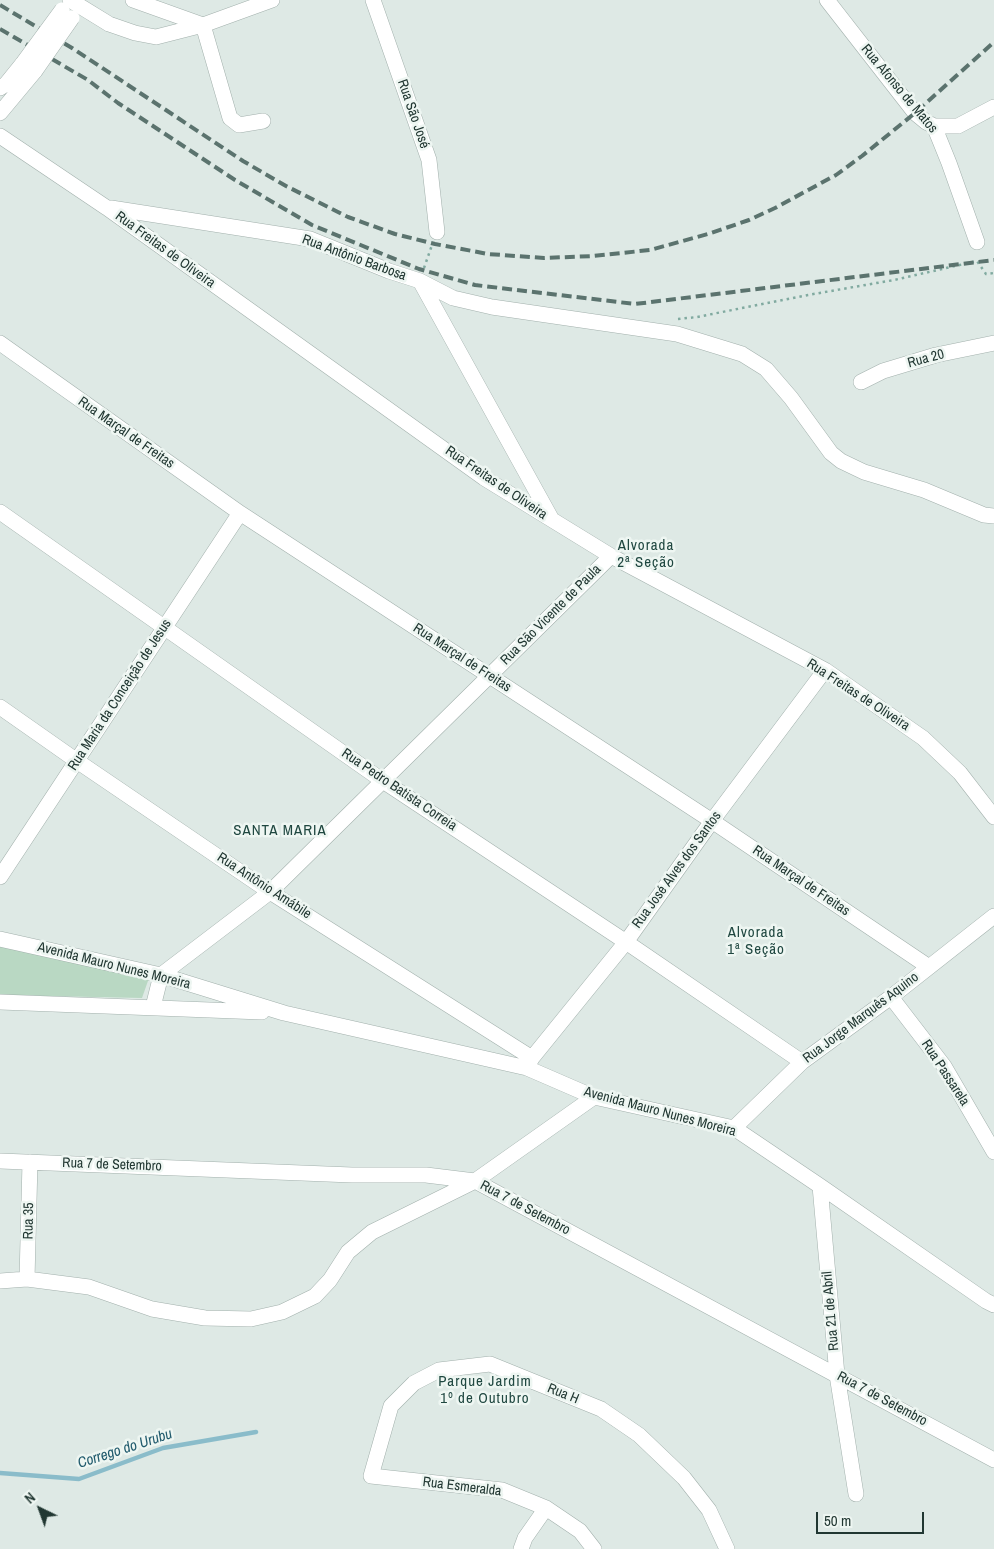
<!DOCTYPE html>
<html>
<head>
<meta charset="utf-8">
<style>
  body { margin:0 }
  #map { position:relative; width:994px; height:1549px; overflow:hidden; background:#dee9e5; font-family:"Archivo Narrow",sans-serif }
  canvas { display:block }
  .north { position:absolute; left:15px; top:1484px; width:50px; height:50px; -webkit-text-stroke:4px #eef6f2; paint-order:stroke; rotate:318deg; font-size:14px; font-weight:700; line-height:20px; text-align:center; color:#213732 }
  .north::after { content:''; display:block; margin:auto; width:18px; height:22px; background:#213732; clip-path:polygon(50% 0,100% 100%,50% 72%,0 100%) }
  .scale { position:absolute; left:816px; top:1512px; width:108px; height:22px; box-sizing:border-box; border:2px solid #213732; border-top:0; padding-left:6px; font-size:15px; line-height:18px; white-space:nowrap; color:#213732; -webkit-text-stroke:4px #eef6f2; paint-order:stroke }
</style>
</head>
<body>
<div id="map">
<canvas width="994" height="1549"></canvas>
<div class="north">N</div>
<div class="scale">50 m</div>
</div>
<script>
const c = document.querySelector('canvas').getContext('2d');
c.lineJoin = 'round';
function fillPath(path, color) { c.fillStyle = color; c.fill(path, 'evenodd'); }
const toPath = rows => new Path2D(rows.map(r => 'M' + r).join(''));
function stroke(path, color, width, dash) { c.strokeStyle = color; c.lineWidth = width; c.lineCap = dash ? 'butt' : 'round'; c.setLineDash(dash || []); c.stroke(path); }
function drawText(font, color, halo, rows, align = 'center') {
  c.font = font + ' "Archivo Narrow",sans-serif'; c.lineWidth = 5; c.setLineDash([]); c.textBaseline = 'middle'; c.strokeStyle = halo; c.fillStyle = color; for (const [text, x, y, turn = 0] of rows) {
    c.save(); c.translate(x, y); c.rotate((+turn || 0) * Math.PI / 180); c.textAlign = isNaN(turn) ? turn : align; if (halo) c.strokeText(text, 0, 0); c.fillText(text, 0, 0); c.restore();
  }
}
const green = toPath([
  [0,944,149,978,142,998,0,995]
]);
const stream = toPath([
  [0,1473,79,1479,163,1448,256,1432]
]);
const path = toPath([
  [424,268,432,245],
  [678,319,697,317,808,295,894,280,977,261,986,274,994,273]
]);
const minor = toPath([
  [70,0,109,24,135,33,156,37,203,25,272,0],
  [133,0,203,25,230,118,239,125,263,121],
  [373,0,429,160,437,232],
  [827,0,915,113,926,122,934,126,949,163,977,242],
  [0,88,6,84,23,63],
  [0,113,35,71],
  [934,126,958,126,994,107],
  [0,136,107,208,484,478,611,556,825,670,923,738,960,773,994,817],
  [111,208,310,239,389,271,420,281,453,298,492,307,677,334,742,354,766,369,791,398,831,453,841,461,864,472,924,490,984,515,994,516],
  [420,281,551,518],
  [0,343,240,513,712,821,929,967],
  [861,382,883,371,936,355,994,343],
  [0,512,383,781,626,942,802,1062],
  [0,707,77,761,270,892,532,1058],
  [0,877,240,513],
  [0,939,161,975,284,1013,527,1068,594,1097,734,1128,820,1186,986,1301,994,1305],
  [891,997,944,1066,994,1152],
  [0,1002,262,1012],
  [153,1007,161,975,270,892,611,556],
  [527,1067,532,1058,626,942,712,821,825,670],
  [734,1128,802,1062,891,997,994,916],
  [0,1161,352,1175,426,1175,475,1181,994,1460],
  [820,1186,837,1375,856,1494],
  [27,1279,30,1162],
  [0,1281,27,1279,89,1287,152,1309,205,1318,251,1319,282,1312,315,1296,330,1280,348,1252,372,1232,475,1181,594,1097],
  [521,1549,525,1538,546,1508],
  [594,1549,580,1531,546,1508,502,1490,371,1476,391,1406,414,1383,439,1370,490,1364,601,1409,639,1435,684,1478,709,1510,727,1549]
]);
const rail = toPath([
  [0,5,72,48,243,161,286,186,348,217,395,234,435,244,488,254,544,258,593,256,650,250,708,234,749,220,775,208,836,175,862,156,915,113,994,42],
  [0,29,88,80,118,103,235,180,312,225,419,269,475,285,635,304,994,260]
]);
const minorBridge = toPath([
  [23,63,62,10],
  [35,71,72,18]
]);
const streetNames = [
  ["Rua Afonso de Matos",899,89,50],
  ["Rua São José",413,114,71],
  ["Rua Freitas de Oliveira",165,250,36],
  ["Rua Antônio Barbosa",354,258,20],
  ["Rua 20",926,359,-15],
  ["Rua Marçal de Freitas",126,433,35],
  ["Rua Freitas de Oliveira",496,483,34],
  ["Rua São Vicente de Paula",551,615,-45],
  ["Rua Marçal de Freitas",462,658,33],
  ["Rua Maria da Conceição de Jesus",120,695,-57],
  ["Rua Freitas de Oliveira",858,695,33],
  ["Rua Pedro Batista Correia",399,790,34],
  ["Rua José Alves dos Santos",677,870,-54],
  ["Rua Marçal de Freitas",801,881,34],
  ["Rua Antônio Amábile",264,886,33],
  ["Avenida Mauro Nunes Moreira",114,966,14],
  ["Rua Jorge Marquês Aquino",861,1018,-37],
  ["Rua Passarela",945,1073,57],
  ["Avenida Mauro Nunes Moreira",660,1112,15],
  ["Rua 7 de Setembro",112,1165,2],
  ["Rua 7 de Setembro",525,1208,28],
  ["Rua 35",29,1221,-89],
  ["Rua 21 de Abril",831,1311,-95],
  ["Rua H",563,1394,22],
  ["Rua 7 de Setembro",882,1399,28],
  ["Rua Esmeralda",462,1487,7]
];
const neighbourhoodNames = [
  ["Alvorada",646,546],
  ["2ª Seção",646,563],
  ["SANTA MARIA",280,831],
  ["Alvorada",756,933],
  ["1ª Seção",756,950],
  ["Parque Jardim",485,1382],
  ["1º de Outubro",485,1399]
];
const waterNames = [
  ["Corrego do Urubu",125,1449,-18]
];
fillPath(green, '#b9d8c3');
stroke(stream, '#8abcca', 4.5);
stroke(minor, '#a2b0ac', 16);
stroke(path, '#81aaa0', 2.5, [2.5, 4]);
stroke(minor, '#fff', 15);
stroke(rail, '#5b736e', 4, [10, 5]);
stroke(minorBridge, '#a2b0ac', 16, []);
stroke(minorBridge, '#fff', 15);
drawText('14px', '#213732', '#eef6f2', streetNames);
c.letterSpacing = '1px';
drawText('15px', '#1f4740', '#eef6f2', neighbourhoodNames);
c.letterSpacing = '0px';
drawText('italic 15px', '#215b6d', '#eef6f2', waterNames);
</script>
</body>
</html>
